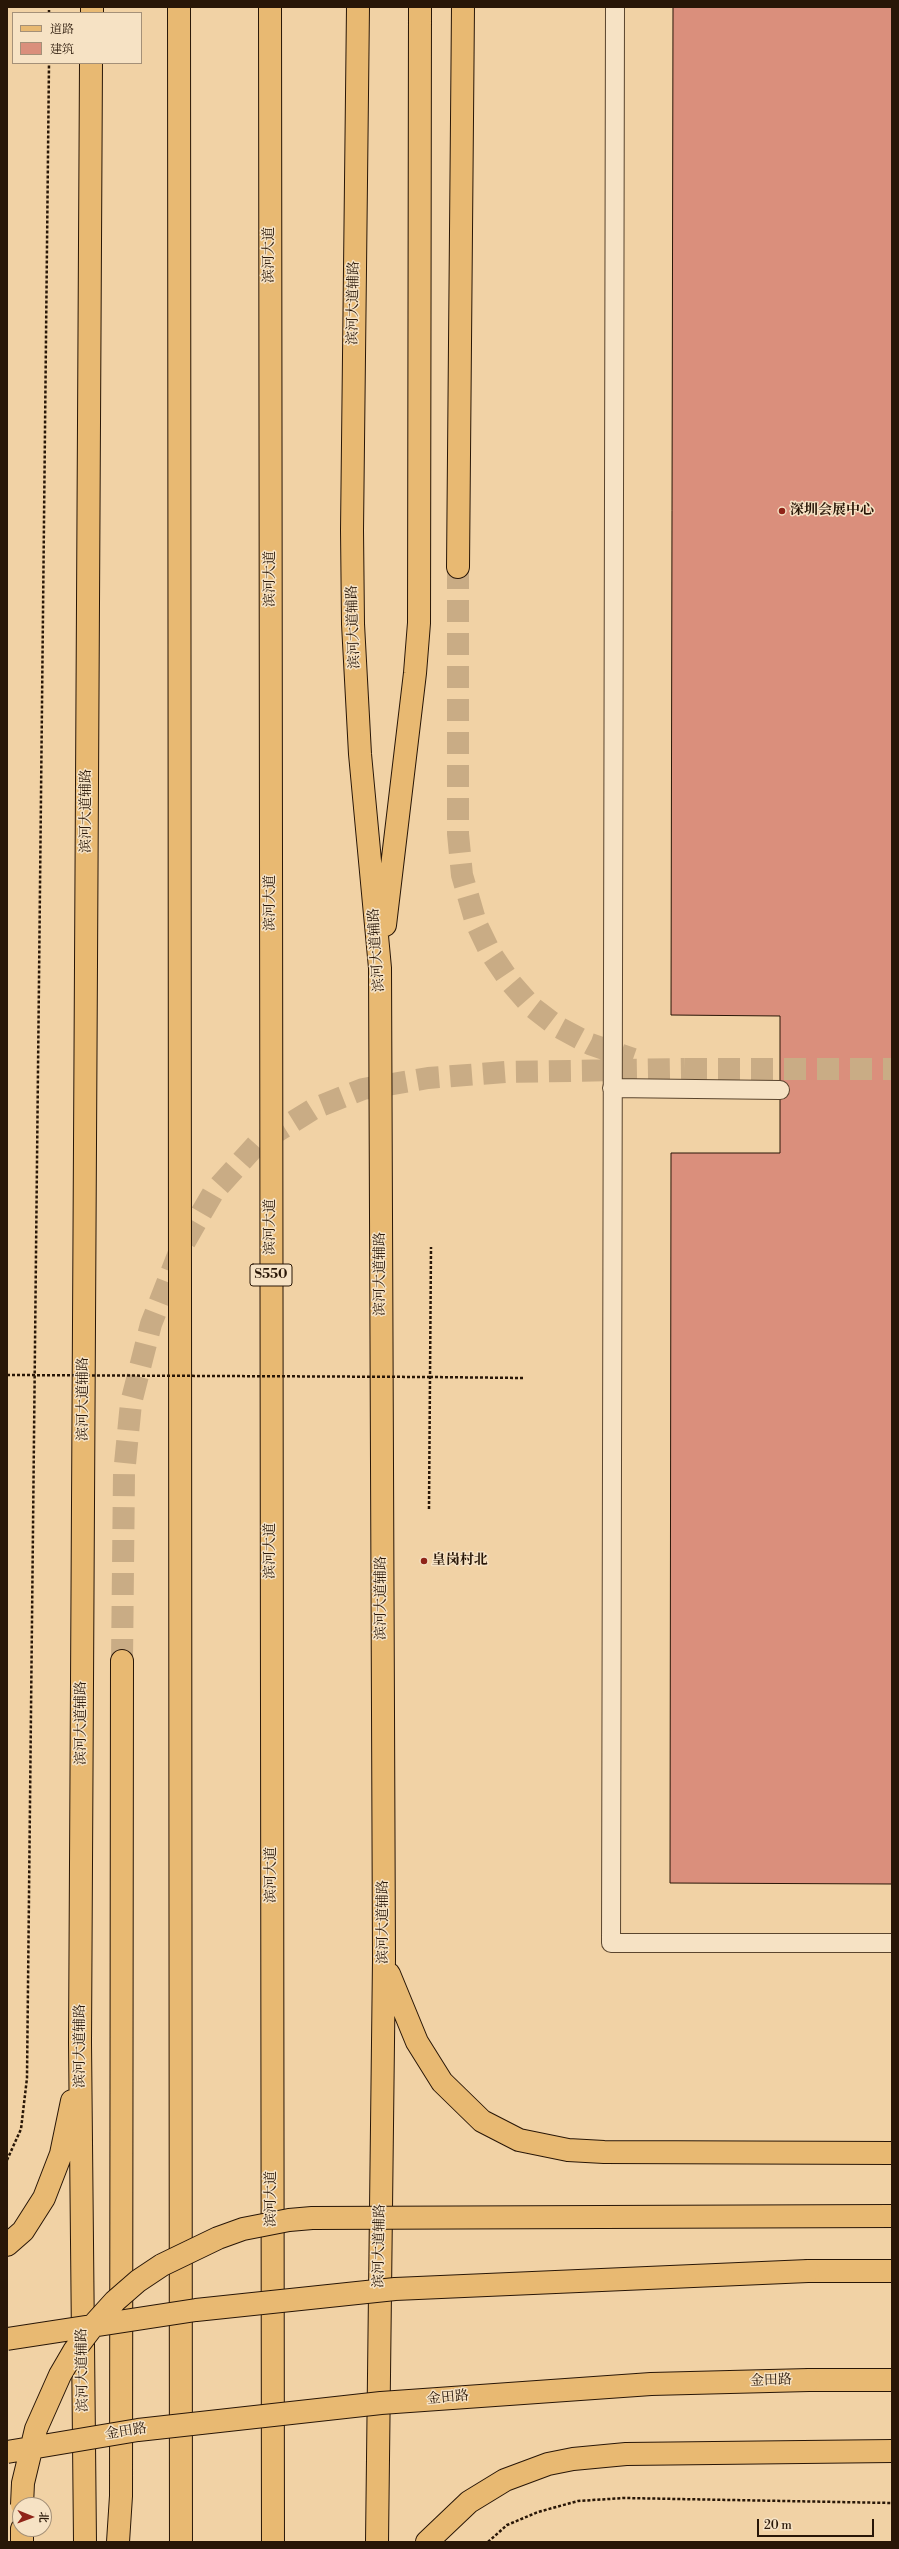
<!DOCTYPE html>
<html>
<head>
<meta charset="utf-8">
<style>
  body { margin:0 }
  #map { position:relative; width:899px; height:2549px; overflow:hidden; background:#f1d2a5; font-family:"Libre Bodoni","Noto Serif SC",serif }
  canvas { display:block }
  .frame { position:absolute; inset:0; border:8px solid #281607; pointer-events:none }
  .legend { position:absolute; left:12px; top:12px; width:130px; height:52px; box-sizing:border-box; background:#f6e2c4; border:1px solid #a49078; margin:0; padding:5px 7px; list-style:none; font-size:12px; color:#281607 }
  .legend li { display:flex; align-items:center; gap:8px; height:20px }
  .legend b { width:20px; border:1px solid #a49078 }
  .north { position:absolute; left:12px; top:2497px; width:40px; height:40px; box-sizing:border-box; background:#f6e2c4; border:1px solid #a49078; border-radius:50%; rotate:91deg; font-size:11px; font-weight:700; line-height:16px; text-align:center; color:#281607 }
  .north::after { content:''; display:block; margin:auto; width:14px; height:18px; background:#8f2418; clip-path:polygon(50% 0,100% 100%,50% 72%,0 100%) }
  .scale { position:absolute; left:757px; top:2519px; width:117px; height:18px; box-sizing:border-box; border:2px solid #281607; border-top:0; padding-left:5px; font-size:12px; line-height:14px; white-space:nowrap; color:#281607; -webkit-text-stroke:3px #f6e2c4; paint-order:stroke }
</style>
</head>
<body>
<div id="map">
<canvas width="899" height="2549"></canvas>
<div class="frame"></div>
<ul class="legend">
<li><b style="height:5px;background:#e8b972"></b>道路</li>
<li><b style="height:11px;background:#da8f7c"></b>建筑</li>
</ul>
<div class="north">北</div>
<div class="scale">20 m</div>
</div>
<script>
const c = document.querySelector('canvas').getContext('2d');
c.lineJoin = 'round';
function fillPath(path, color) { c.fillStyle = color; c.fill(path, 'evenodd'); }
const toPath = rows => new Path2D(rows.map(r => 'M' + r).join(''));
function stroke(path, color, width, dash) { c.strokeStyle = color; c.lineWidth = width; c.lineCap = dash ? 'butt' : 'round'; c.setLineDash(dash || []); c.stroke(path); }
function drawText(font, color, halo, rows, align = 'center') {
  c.font = font + ' "Libre Bodoni","Noto Serif SC",serif'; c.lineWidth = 3; c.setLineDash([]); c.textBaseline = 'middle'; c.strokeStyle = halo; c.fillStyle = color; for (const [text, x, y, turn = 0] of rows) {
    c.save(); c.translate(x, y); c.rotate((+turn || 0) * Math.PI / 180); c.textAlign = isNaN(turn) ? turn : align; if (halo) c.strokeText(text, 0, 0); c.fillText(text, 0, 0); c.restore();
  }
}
const building = toPath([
  [673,7,892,7,892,1884,670,1883,671,1153,780,1153,780,1016,671,1015,673,7]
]);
const secondaryTunnel = toPath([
  [685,1069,892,1069]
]);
const primaryTunnel = toPath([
  [458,567,458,834,462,875,476,923,490,952,511,983,532,1007,558,1027,590,1044,633,1059],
  [122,1661,124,1474,131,1403,151,1324,180,1250,213,1193,257,1144,315,1108,363,1089,428,1078,506,1072,685,1069]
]);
const path = toPath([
  [49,13,49,7],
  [430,1377,523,1378],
  [429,1509,431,1247],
  [7,2160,21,2129,27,2078,49,63],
  [488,2542,507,2525,538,2512,578,2501,624,2498,892,2503]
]);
const lane = toPath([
  [615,7,611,1943,892,1943],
  [612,1088,780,1090]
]);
const primary = toPath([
  [358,7,352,530,353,624,360,754,380,968,384,1959,377,2542],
  [92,13,92,7],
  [458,567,463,7],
  [385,925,415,673,419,623,420,7],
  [389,1974,417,2042,442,2082,482,2121,519,2140,568,2150,604,2152,892,2153],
  [7,2245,23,2231,44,2198,61,2154,72,2101],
  [808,2271,892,2271],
  [809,2380,892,2380],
  [22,2542,22,2529],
  [85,2542,80,2042,91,63],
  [118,2542,121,2496,122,1661],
  [427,2542,469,2502,505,2480,548,2464,573,2459,626,2454,892,2451]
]);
const highway = toPath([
  [179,7,181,2542],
  [270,7,273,2542]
]);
const pathBridge = toPath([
  [7,1375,430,1377]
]);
const primaryBridge = toPath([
  [7,2339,196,2310,395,2289,808,2271],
  [7,2452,138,2430,381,2403,651,2384,809,2380],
  [22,2505,23,2483,36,2429,60,2375,74,2351,96,2322,115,2301,138,2281,162,2265,218,2238,243,2229,289,2220,312,2218,892,2216]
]);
const markers = [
  [782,511,4,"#8f2418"],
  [424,1561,4,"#8f2418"]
];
const shields = [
  [271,1275,42]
];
const shieldNames = [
  ["S550",271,1275]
];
const streetNames = [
  ["滨河大道",270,255,-90],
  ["滨河大道辅路",354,303,-89],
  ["滨河大道",271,579,-90],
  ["滨河大道辅路",354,627,-92],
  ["滨河大道辅路",87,811,-90],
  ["滨河大道",271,903,-90],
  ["滨河大道辅路",377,950,-94],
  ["滨河大道",271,1227,-90],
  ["滨河大道辅路",381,1274,-90],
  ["滨河大道辅路",84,1399,-90],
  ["滨河大道",271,1551,-90],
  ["滨河大道辅路",382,1598,-90],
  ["滨河大道辅路",82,1723,-90],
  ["滨河大道",272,1875,-90],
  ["滨河大道辅路",384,1922,-90],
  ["滨河大道辅路",81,2046,-90],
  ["滨河大道",272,2199,-90],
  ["滨河大道辅路",380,2246,-89],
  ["滨河大道辅路",83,2370,-91],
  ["金田路",771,2381,-2],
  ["金田路",448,2398,-5],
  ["金田路",126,2432,-9]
];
const poiNames = [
  ["深圳会展中心",790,511],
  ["皇岗村北",432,1561]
];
fillPath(building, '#da8f7c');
stroke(building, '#281607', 1);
stroke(secondaryTunnel, '#c9ac85', 22, [22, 11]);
stroke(primaryTunnel, '#c9ac85', 22, [22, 11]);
stroke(lane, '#5a452e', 20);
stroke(primary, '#281607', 24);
stroke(highway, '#281607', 24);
stroke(path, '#281607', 2.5, [3, 2]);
stroke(lane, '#f6e2c4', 18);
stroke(primary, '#e8b972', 22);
stroke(highway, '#e8b972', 22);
stroke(primaryBridge, '#281607', 24, []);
stroke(pathBridge, '#281607', 2.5, [3, 2]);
stroke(primaryBridge, '#e8b972', 22);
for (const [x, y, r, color] of markers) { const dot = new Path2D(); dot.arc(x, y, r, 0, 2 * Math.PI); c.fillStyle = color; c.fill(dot); stroke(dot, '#f6e2c4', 1.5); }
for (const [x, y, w] of shields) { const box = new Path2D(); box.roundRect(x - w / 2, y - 11, w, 22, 3); c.fillStyle = '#f6e2c4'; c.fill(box); stroke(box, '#281607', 1); }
drawText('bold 13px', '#281607', null, shieldNames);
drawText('14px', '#281607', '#f6e2c4', streetNames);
drawText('bold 14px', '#281607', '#f6e2c4', poiNames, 'left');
</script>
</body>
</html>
